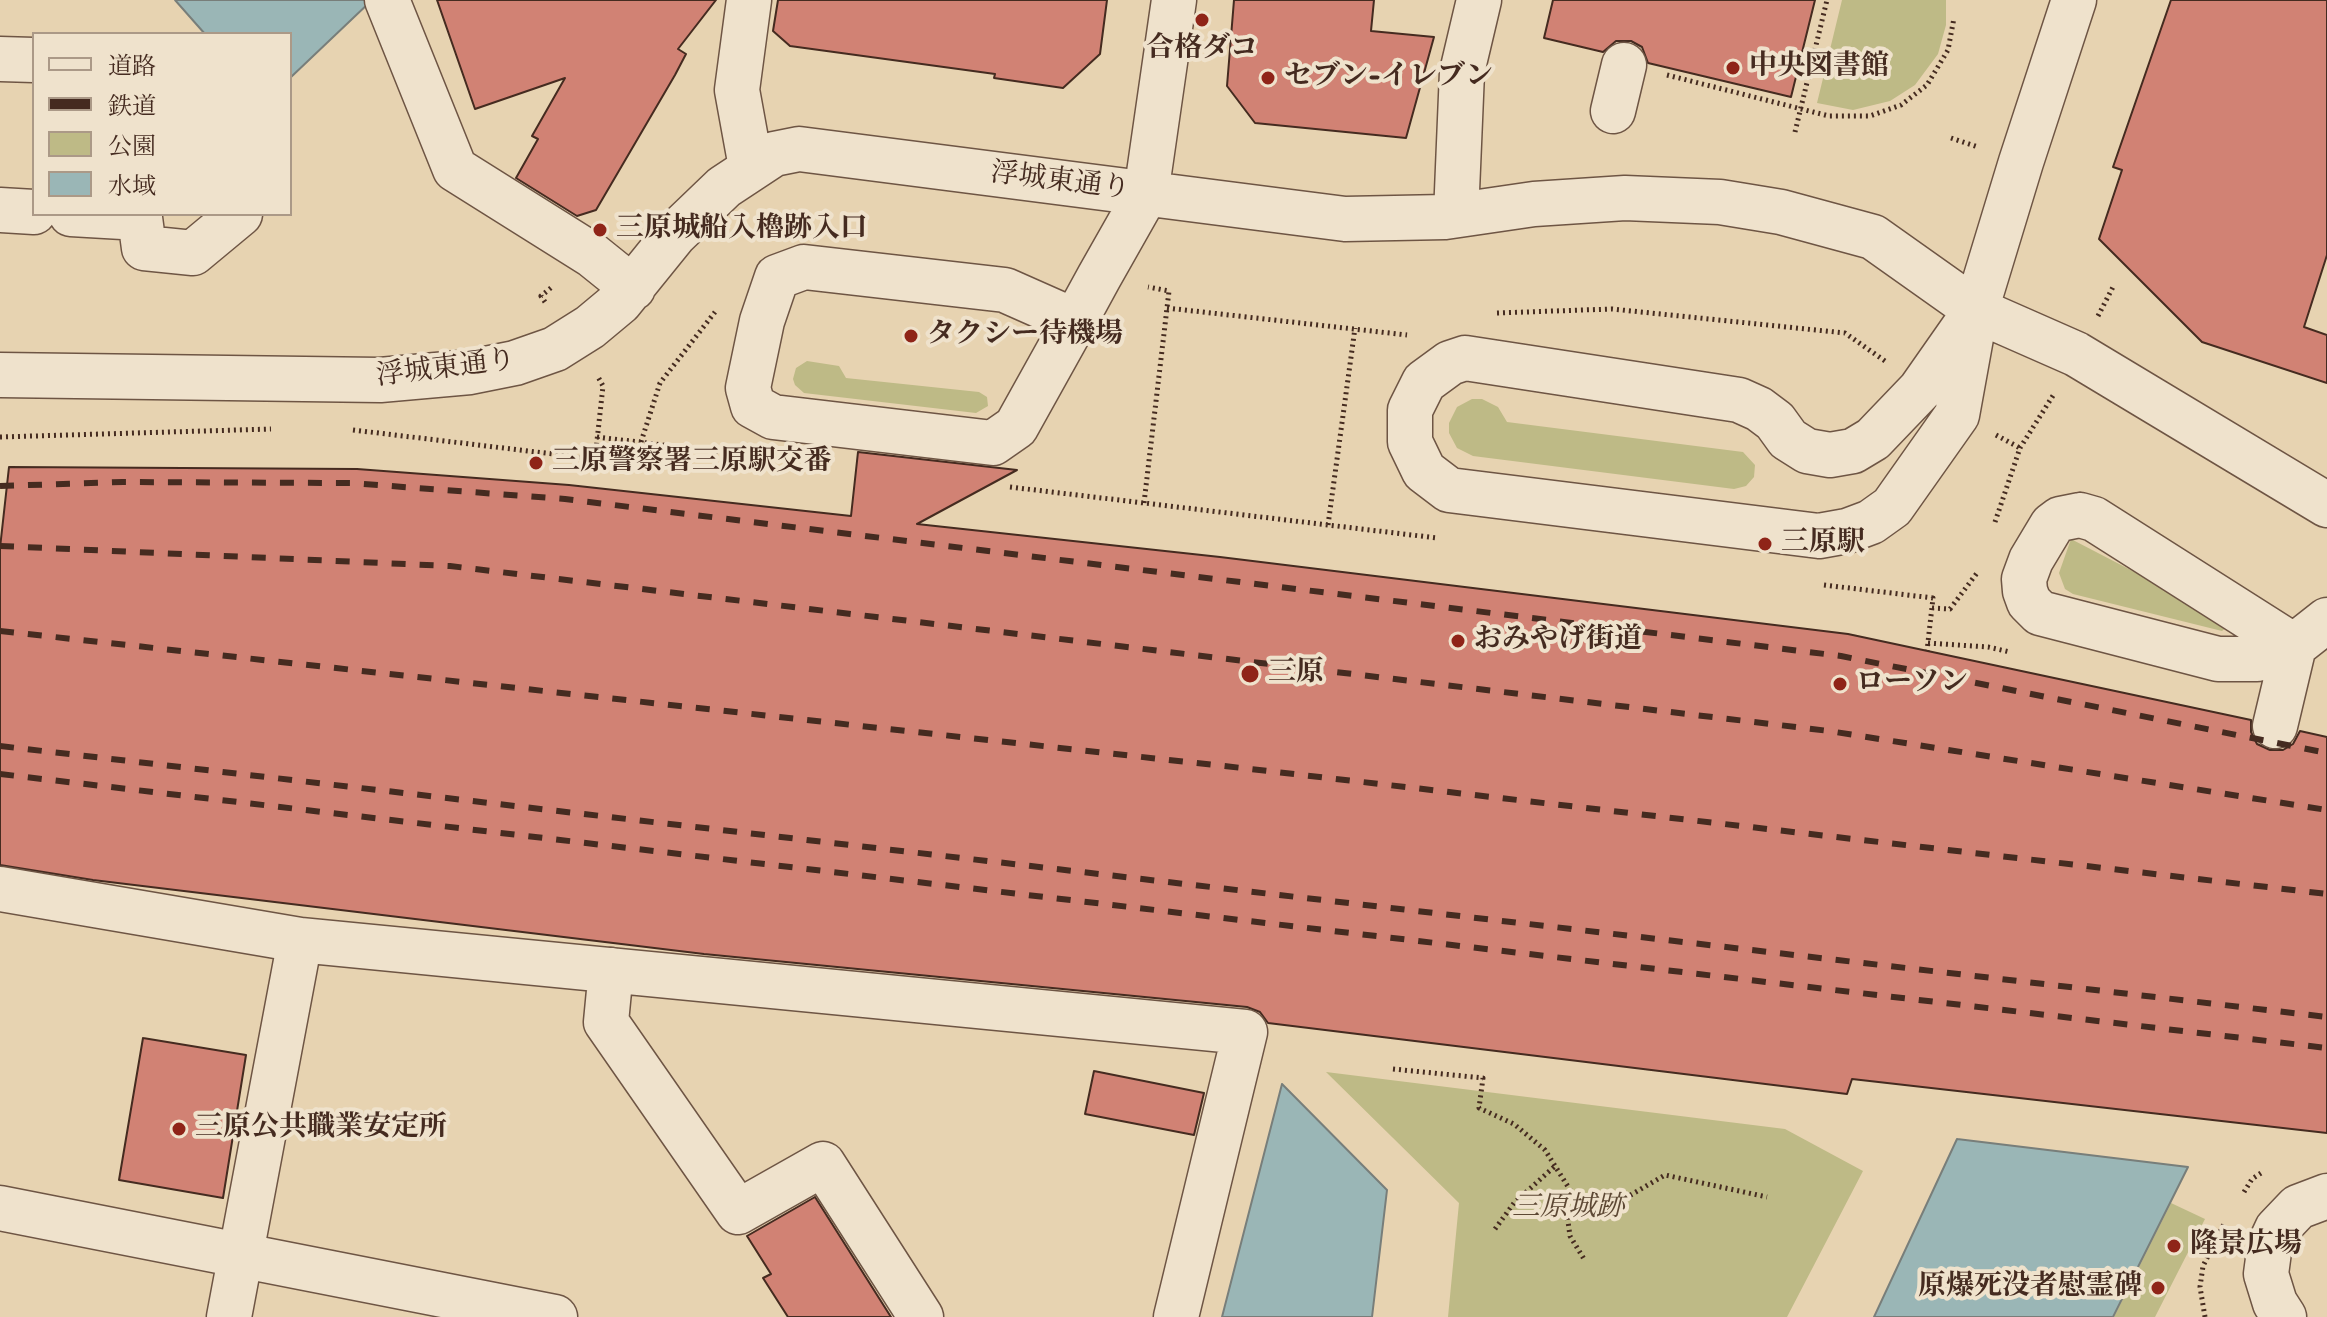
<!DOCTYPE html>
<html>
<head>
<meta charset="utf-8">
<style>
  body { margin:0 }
  #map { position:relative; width:2327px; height:1317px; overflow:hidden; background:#e7d3b1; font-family:"IM FELL English","Noto Serif JP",serif }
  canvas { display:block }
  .legend { position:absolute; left:32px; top:32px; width:260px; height:184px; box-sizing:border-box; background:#efe2cc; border:2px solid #ab9987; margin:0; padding:10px 14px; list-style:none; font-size:24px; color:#452b20 }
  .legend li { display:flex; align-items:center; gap:16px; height:40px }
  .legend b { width:40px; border:2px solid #ab9987 }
</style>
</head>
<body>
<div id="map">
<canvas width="2327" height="1317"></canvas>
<ul class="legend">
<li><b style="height:10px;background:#efe2cc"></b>道路</li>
<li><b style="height:10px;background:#452b20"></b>鉄道</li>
<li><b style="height:22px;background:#beba86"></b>公園</li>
<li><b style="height:22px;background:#9ab6b6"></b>水域</li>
</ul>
</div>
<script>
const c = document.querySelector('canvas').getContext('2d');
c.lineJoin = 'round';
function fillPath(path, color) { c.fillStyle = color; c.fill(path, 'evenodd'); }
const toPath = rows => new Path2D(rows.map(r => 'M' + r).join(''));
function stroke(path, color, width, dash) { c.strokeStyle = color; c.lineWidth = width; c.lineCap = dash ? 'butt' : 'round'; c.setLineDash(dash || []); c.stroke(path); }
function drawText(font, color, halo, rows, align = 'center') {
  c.font = font + ' "IM FELL English","Noto Serif JP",serif'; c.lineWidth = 8; c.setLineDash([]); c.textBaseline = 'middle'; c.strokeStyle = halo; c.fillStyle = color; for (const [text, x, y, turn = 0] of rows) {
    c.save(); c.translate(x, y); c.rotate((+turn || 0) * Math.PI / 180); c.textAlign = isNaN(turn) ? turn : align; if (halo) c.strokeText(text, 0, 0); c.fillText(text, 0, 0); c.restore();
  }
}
const green = toPath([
  [1842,0,1946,0,1946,25,1938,54,1915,85,1890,101,1853,110,1817,103],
  [807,361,839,366,846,378,979,392,987,397,988,406,976,413,804,393,795,385,793,379,796,368],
  [1472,399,1482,399,1498,407,1507,422,1743,452,1755,465,1754,477,1746,486,1734,489,1473,456,1457,448,1449,433,1449,423,1457,407],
  [2071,539,2227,620,2228,626,2222,631,2073,594,2065,589,2059,573],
  [1326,1072,1785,1129,1863,1171,1787,1317,1448,1317,1459,1203],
  [2171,1203,2205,1219,2155,1317,2114,1317]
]);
const water = toPath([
  [175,0,371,0,371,1,290,78,290,34,205,34,175,0],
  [1282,1084,1387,1190,1372,1317,1222,1317,1282,1084],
  [1957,1139,2188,1167,2113,1317,1874,1317,1957,1139]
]);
const building = toPath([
  [437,0,716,0,678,49,686,54,675,75,596,210,577,216,516,178,538,139,532,136,565,78,475,109,437,0],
  [778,0,1107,0,1100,54,1063,88,994,78,995,74,790,46,773,31,778,0],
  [1234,0,1374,0,1371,31,1434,37,1406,138,1255,123,1227,86,1234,0],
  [1553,0,1815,0,1791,97,1648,63,1642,47,1631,41,1616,41,1603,52,1544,38,1553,0],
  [2171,0,2327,0,2327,255,2304,327,2327,335,2327,383,2202,342,2099,239,2122,170,2113,167,2171,0],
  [858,452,1017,470,917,524,1220,557,1848,634,2251,720,2251,732,2257,744,2270,750,2283,750,2293,744,2300,731,2327,737,2327,1133,1852,1079,1847,1094,1268,1023,1260,1012,1247,1007,704,954,93,880,0,865,0,548,9,467,357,469,569,485,851,516,858,452],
  [143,1038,246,1055,223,1198,119,1180,143,1038],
  [1094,1071,1204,1093,1194,1135,1085,1114,1094,1071],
  [815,1197,891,1317,788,1317,763,1278,771,1274,747,1236,815,1197]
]);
const path = toPath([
  [1667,75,1829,116,1870,116,1901,105,1927,85,1948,50,1954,18],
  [1795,132,1827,0],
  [1951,138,1978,147],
  [545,302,541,296,552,287],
  [1167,308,1407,335],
  [1497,313,1612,309,1845,333,1885,361],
  [2098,316,2114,285],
  [353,430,595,459,603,386,597,375],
  [1996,435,2020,448],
  [0,437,271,429],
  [597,437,738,454],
  [641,442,660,383,715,312],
  [1010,487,1437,538],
  [1144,503,1169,291,1148,287],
  [1995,522,2020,448,2054,394],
  [1328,525,1355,328],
  [1824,585,1933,598,1927,651],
  [1932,608,1950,609,1977,573],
  [1928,643,1988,647,2010,652],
  [1393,1069,1483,1078,1479,1108,1514,1124,1545,1150,1572,1193,1586,1202,1629,1196,1665,1175,1767,1197],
  [2244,1192,2252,1179,2261,1173],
  [1579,1198,1567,1214,1570,1236,1584,1259],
  [1495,1229,1514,1203,1555,1166],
  [2205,1317,2200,1287,2203,1266,2224,1224]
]);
const minor = toPath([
  [387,0,455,169,592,255,633,288],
  [749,0,737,90,751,167],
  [0,59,34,60],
  [1613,111,1624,65],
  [0,210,34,212],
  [71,214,140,218,144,248,193,253,240,214],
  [1456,215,1462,72,1479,0],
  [1976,310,1920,390,1873,439,1853,451,1830,455,1807,451,1788,439,1775,421,1759,409,1739,400,1465,358,1450,363,1424,382,1410,410,1410,442,1424,471,1449,490,1819,536,1847,531,1871,522,1892,507,1957,415,1976,310,2021,162,2074,0],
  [1075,321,1005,290,804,267,777,277,762,321,748,388,753,406,773,417,993,443,1016,427,1075,321,1099,277,1146,194,1174,0],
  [0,375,380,380,470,372,515,363,555,349,590,327,620,302,675,234,724,187,774,154,799,149,1345,219,1445,217,1534,204,1625,198,1720,202,1781,212,1873,237,1976,310,2076,354,2327,505],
  [2080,515,2094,519,2294,646,2257,659,2218,659,2040,613,2029,602,2025,591,2024,579,2031,560,2052,525,2060,519,2080,515],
  [2275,726,2294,646,2327,620],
  [0,889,300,940,1245,1032,1176,1317],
  [611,970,606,1022,738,1212,823,1164,921,1317],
  [0,1208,555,1317],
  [229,1317,300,940],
  [2284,1317,2275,1303,2266,1274,2270,1244,2277,1229,2298,1207,2327,1196]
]);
const rail = toPath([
  [0,486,123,482,350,483,565,499,1841,656,2327,753],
  [0,546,450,566,1829,731,2327,810],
  [0,631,1242,768,2327,894],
  [0,746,2327,1017],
  [0,774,2327,1048]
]);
const markers = [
  [1202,20,8,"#8f2418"],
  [1733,68,8,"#8f2418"],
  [1268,78,8,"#8f2418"],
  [600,230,8,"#8f2418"],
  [911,336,8,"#8f2418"],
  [536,463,8,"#8f2418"],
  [1765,544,8,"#8f2418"],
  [1458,641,8,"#8f2418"],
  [1250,674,10,"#8f2418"],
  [1840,684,8,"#8f2418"],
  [179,1129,8,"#8f2418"],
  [2174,1246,8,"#8f2418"],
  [2158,1288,8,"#8f2418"]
];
const poiNames = [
  ["合格ダコ",1202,50,"center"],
  ["中央図書館",1749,68],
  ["セブン-イレブン",1284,78],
  ["三原城船入櫓跡入口",616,230],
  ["タクシー待機場",927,336],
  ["三原警察署三原駅交番",552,463],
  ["三原駅",1781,544],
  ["おみやげ街道",1474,641],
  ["三原",1268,674],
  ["ローソン",1856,684],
  ["三原公共職業安定所",195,1129],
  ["隆景広場",2190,1246],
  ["原爆死没者慰霊碑",2142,1288,"right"]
];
const streetNames = [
  ["浮城東通り",1060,183,7],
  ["浮城東通り",446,370,-7]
];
const parkNames = [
  ["三原城跡",1568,1209]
];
fillPath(green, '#beba86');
fillPath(water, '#9ab6b6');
stroke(water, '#787e7a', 2);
fillPath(building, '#d18274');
stroke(building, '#452b20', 2);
stroke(minor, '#6e5544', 47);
stroke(path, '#452b20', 5, [2, 4]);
stroke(minor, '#efe2cc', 44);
stroke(rail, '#452b20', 6, [14, 14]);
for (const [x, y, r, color] of markers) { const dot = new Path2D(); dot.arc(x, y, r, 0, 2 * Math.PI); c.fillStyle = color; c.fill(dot); stroke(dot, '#efe2cc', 3); }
drawText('bold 28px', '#452b20', '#efe2cc', poiNames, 'left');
drawText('28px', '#452b20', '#efe2cc', streetNames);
drawText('italic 28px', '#5d4834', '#efe2cc', parkNames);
</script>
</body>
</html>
